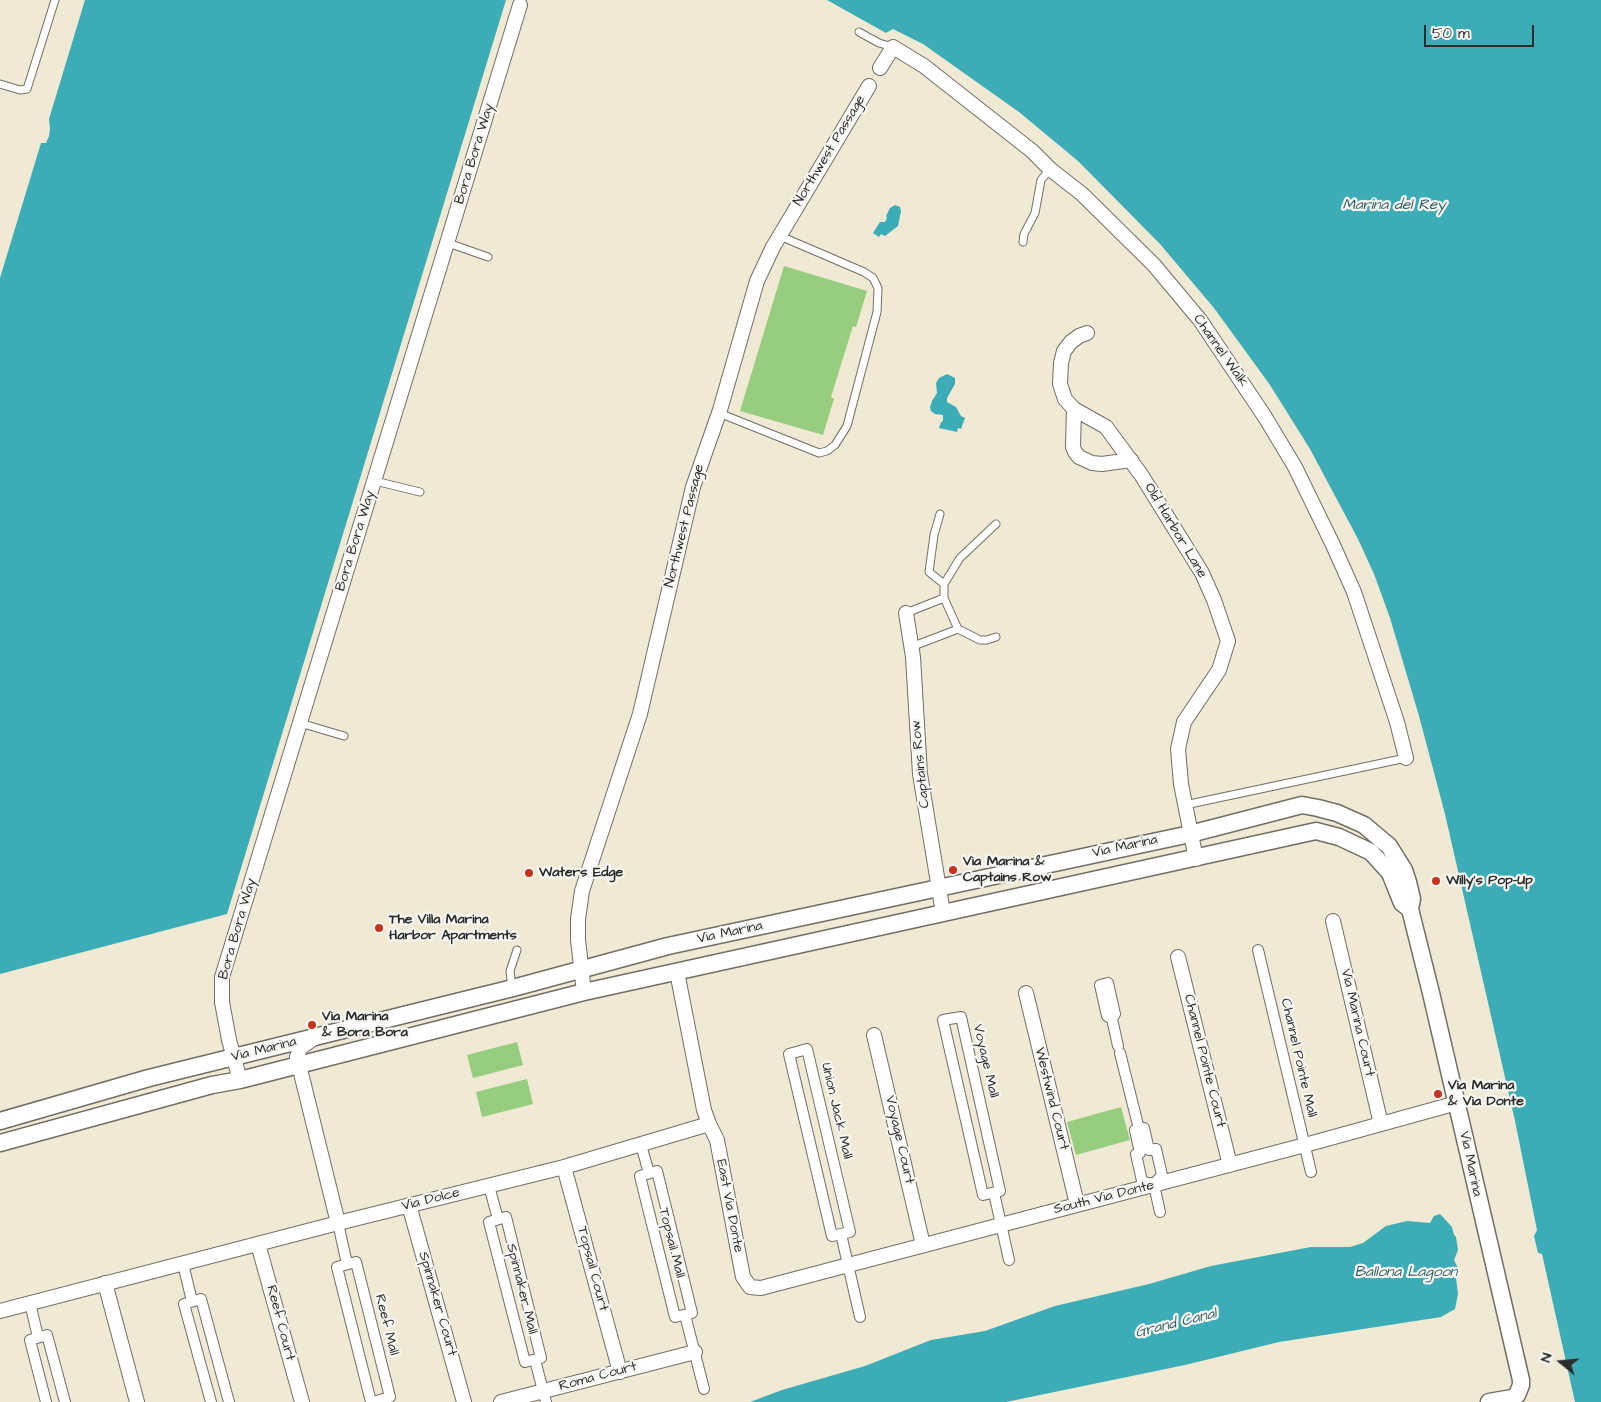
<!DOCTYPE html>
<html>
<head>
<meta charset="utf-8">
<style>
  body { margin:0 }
  #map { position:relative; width:1601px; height:1402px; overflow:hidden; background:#f0e9d4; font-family:"Architects Daughter",sans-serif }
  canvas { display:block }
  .north { position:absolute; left:1536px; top:1337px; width:50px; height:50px; -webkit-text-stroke:4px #f6f6f2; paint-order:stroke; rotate:287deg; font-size:14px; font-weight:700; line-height:20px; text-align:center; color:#2b2b2b }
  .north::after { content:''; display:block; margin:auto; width:18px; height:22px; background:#2b2b2b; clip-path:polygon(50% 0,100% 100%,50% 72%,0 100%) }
  .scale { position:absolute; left:1424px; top:25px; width:110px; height:22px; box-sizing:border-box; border:2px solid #2b2b2b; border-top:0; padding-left:6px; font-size:15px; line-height:18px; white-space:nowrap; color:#2b2b2b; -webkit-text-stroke:4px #f6f6f2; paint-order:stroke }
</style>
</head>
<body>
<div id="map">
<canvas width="1601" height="1402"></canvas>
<div class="north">N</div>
<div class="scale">50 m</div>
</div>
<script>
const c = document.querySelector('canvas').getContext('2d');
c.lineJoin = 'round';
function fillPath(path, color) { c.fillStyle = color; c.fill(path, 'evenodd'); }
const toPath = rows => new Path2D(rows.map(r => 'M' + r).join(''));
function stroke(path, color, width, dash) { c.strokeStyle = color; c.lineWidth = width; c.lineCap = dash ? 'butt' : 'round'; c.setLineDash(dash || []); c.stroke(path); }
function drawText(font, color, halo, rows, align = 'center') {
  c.font = font + ' "Architects Daughter",sans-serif'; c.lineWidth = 4.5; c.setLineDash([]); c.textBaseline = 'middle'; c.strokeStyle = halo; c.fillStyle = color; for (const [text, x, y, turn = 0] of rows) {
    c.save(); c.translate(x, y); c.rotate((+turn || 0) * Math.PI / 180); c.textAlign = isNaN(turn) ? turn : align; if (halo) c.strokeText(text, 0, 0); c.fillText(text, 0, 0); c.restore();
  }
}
const green = toPath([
  [784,266,867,291,856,327,853,326,831,397,834,399,823,435,740,411],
  [517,1042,523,1065,473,1078,467,1055],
  [527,1079,533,1104,482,1117,476,1092],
  [1121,1107,1130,1140,1076,1155,1067,1122]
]);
const water = toPath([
  [85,0,506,0,227,914,0,974,0,278,41,143,46,143,49,136,50,129,49,119],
  [827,0,1601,0,1601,1402,1575,1402,1542,1254,1538,1253,1534,1236,1537,1230,1515,1121,1445,814,1419,716,1390,618,1374,574,1358,539,1310,449,1270,385,1214,308,1160,244,1078,161,1019,112,923,44,893,29,886,33],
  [895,205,900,207,901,211,898,226,885,236,881,234,879,237,873,233,880,222,885,222,887,218,886,216,890,208],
  [947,374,955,378,955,384,947,398,947,402,956,407,961,416,965,418,961,429,958,428,957,432,939,428,941,422,943,421,943,415,935,414,931,411,930,407,932,401,937,393,936,383,939,378],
  [1440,1214,1452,1227,1454,1235,1456,1237,1458,1250,1454,1260,1460,1272,1456,1278,1458,1294,1455,1309,1441,1317,1279,1342,1185,1365,1006,1402,750,1402,782,1390,865,1366,931,1340,985,1331,1055,1306,1149,1284,1211,1266,1311,1247,1350,1247,1363,1243,1386,1226,1407,1221,1430,1223,1434,1216]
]);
const service = toPath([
  [859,32,879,43,893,47],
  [0,84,20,90,27,89,55,0],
  [1023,242,1024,234,1035,213,1041,180,1050,169],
  [448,243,488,257],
  [719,413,819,453,827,451,835,445,847,426,877,312,878,288,873,278,864,272,780,236],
  [375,481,420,492],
  [944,584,960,558,996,524],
  [944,598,958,629,980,640,987,640,996,637],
  [906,613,944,598,944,584,929,572,934,535,940,514],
  [911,647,958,629],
  [300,723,344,736],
  [1185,805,1406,758],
  [512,988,510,971,517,950]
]);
const pedestrian = toPath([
  [1258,950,1311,1172],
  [961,1017,1000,1191,983,1195,943,1020,961,1017],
  [1112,1019,1115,1014,1108,983,1100,985,1107,1016,1112,1019,1118,1046],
  [807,1049,850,1232,832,1236,789,1054,807,1049],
  [1120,1053,1139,1129,1135,1130,1140,1153,1136,1154,1142,1181,1153,1185],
  [1139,1129,1144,1128,1149,1150,1156,1149,1162,1175,1154,1184],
  [641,1145,649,1173],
  [657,1171,692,1313,675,1317,640,1176,657,1171],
  [1154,1185,1160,1212],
  [489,1186,498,1219],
  [994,1193,1009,1260],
  [506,1217,541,1358,525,1362,489,1222,506,1217],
  [338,1223,347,1264],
  [841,1234,860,1317],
  [183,1264,192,1301],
  [30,1303,38,1337],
  [685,1315,704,1389],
  [535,1360,546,1402],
  [46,1402,30,1340,47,1335,65,1402],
  [211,1402,184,1304,201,1299,229,1402],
  [371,1402,337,1267,356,1262,390,1397,373,1402]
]);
const minor = toPath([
  [880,68,893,47,924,66,1032,151,1050,169,1082,194,1154,265,1200,320,1265,417,1295,467,1333,545,1354,592,1397,722,1406,758],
  [1087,333,1079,336,1071,342,1064,351,1061,363,1060,384,1065,399,1074,409,1106,427,1142,476,1202,573,1214,600,1228,641,1219,670,1184,722,1178,749,1181,784,1196,859],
  [1074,409,1073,447,1075,452,1079,457,1092,463,1102,464,1131,460],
  [906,613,913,657,920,774,943,913],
  [1333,921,1381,1124],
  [1178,957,1230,1165],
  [584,992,578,940,578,919,582,891,640,714,693,487,720,410,757,281,773,247,869,86],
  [1026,993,1077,1204],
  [874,1035,923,1245],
  [313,1039,300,1048,297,1057,338,1223],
  [240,1080,229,1040,222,1002,222,977,520,5],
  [709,1124,717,1140,743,1277,750,1287,761,1288,1305,1145,1457,1103],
  [564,1167,620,1372],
  [409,1205,464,1402],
  [258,1244,302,1402],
  [105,1283,137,1402],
  [0,1311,338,1223,564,1167,709,1124,704,1110,677,972],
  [501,1402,695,1352]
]);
const tertiary = toPath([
  [0,1121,149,1078,513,988,668,946,1190,834,1302,805,1318,808,1337,813,1364,825,1389,846,1404,870,1408,882,1412,899,1410,909,1431,993,1521,1380,1521,1385,1517,1395,1512,1398,1489,1402],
  [0,1143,212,1085,240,1080,584,992,1316,831,1339,837,1371,852,1390,873,1402,903,1410,909]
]);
const markers = [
  [953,870,5,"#c8321e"],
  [529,873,5,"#c8321e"],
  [1436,881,5,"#c8321e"],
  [379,928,5,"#c8321e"],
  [312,1025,5,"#c8321e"],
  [1438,1094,5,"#c8321e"]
];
const streetNames = [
  ["Northwest Passage",830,151,-59],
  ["Bora Bora Way",475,154,-73],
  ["Channel Walk",1220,351,55],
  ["Northwest Passage",685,526,-76],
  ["Old Harbor Lane",1175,531,59],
  ["Bora Bora Way",356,541,-73],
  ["Captains Row",921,764,-96],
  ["Via Marina",1125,847,-12],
  ["Bora Bora Way",238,929,-74],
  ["Via Marina",730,933,-12],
  ["Via Marina Court",1357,1023,77],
  ["Via Marina",264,1050,-14],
  ["Channel Pointe Mall",1298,1058,77],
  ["Voyage Mall",985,1061,77],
  ["Channel Pointe Court",1204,1061,76],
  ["Westwind Court",1051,1099,76],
  ["Union Jack Mall",836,1111,77],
  ["Voyage Court",899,1140,77],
  ["Via Marina",1470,1164,78],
  ["South Via Donte",1104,1198,-14],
  ["Via Dolce",431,1200,-14],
  ["East Via Donte",729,1206,79],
  ["Topsail Mall",671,1243,76],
  ["Topsail Court",592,1269,75],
  ["Spinnaker Mall",521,1289,76],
  ["Spinnaker Court",437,1304,74],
  ["Reef Court",280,1323,75],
  ["Reef Mall",386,1325,76],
  ["Roma Court",598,1377,-15]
];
const poiNames = [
  ["Via Marina &",963,862],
  ["Captains Row",963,878],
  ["Waters Edge",539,873],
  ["Willy's Pop-Up",1446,881],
  ["The Villa Marina",389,920],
  ["Harbor Apartments",389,936],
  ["Via Marina",322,1017],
  ["& Bora Bora",322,1033],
  ["Via Marina",1448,1086],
  ["& Via Donte",1448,1102]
];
const waterNames = [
  ["Marina del Rey",1394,206],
  ["Ballona Lagoon",1406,1273],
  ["Grand Canal",1176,1324,-14]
];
fillPath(green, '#97cd7f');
fillPath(water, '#3cadb6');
stroke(service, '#706e66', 9);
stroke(pedestrian, '#706e66', 12);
stroke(minor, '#706e66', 16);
stroke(tertiary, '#706e66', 19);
stroke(service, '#fff', 7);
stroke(pedestrian, '#fff', 10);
stroke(minor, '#fff', 14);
stroke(tertiary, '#fff', 16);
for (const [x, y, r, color] of markers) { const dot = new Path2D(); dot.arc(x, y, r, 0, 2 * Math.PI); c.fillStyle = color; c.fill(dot); stroke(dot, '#f6f6f2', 2); }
drawText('14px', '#2b2b2b', '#f6f6f2', streetNames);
drawText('bold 14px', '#2b2b2b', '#f6f6f2', poiNames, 'left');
drawText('italic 15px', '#325f63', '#f6f6f2', waterNames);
</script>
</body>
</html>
